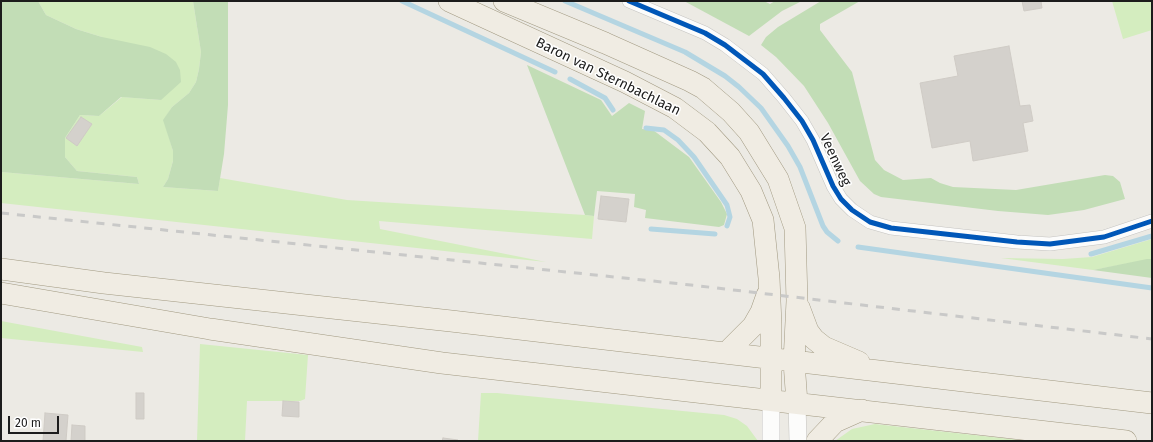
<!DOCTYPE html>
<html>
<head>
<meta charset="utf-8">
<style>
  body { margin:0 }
  #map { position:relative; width:1153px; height:442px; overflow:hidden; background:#eceae4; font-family:"Fira Sans",sans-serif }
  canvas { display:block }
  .frame { position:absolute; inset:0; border:2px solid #1c1c1c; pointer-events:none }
  .scale { position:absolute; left:8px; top:416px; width:51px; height:18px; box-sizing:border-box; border:2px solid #1c1c1c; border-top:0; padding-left:5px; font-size:12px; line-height:14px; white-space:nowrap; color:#1c1c1c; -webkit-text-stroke:3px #fff; paint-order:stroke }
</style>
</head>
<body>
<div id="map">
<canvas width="1153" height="442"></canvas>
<div class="frame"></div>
<div class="scale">20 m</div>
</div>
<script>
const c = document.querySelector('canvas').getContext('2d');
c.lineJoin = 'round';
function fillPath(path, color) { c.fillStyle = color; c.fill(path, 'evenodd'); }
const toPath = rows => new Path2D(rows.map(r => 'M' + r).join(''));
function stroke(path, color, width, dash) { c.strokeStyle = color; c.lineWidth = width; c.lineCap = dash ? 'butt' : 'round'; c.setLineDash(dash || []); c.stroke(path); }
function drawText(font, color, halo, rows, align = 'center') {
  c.font = font + ' "Fira Sans",sans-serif'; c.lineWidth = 3; c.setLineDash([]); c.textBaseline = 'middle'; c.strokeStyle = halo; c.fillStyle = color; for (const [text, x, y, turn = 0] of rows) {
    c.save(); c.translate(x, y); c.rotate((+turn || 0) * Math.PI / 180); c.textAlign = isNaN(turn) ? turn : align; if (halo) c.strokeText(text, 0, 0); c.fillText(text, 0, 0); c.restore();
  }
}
const grass = toPath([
  [38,1,193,1,201,52,199,69,196,82,189,93,172,107,164,120,173,151,173,161,168,179,163,187,218,191,220,178,347,200,585,215,594,216,592,239,379,221,380,229,546,262,1,203,1,172,139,184,137,177,77,171,65,157,65,138,80,115,99,116,122,97,161,100,102,37,76,29,46,15],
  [1112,1,1152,1,1152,30,1123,39],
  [1152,239,1152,259,1093,270,1001,258,1063,259,1092,257],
  [1,321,142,347,143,352,1,338],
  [200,344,308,355,305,399,300,401,247,401,245,441,197,441],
  [481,393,497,393,724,415,737,419,747,426,758,441,478,441],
  [875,424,910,428,1029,441,835,441,852,429]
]);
const forest = toPath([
  [1,1,38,1,46,15,76,29,102,37,150,47,166,54,176,62,180,70,181,82,161,100,121,97,99,116,80,115,65,138,65,157,77,171,137,177,139,184,1,172],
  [193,1,228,1,228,105,224,154,218,191,163,187,168,179,173,161,173,151,163,120,172,107,189,93,196,82,199,69,201,52],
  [684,1,764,1,770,4,775,1,802,1,782,11,749,36],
  [821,1,860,1,820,24,820,30,852,72,875,160,884,170,903,180,931,178,940,183,953,187,1016,190,1105,175,1113,176,1120,182,1125,199,1084,210,1048,215,998,211,881,197,874,194,860,181,828,123,804,86,776,57,761,45,766,37,778,27],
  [527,65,601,100,612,116,629,103,645,111,642,129,653,130,689,157,721,202,727,214,724,225,719,227,645,218,646,210,634,207,635,194,597,191,594,216,585,215],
  [1147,259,1152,259,1152,278,1093,270]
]);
const stream = toPath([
  [402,1,555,72],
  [565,1,685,52,725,76,739,87,761,108,788,146,800,167,823,226,827,232,838,241],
  [570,79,605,98,613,110],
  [646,128,664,130,678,140,694,157,727,205,730,217,727,226],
  [651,229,715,234],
  [858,247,1152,288],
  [1091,254,1152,236]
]);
const building = toPath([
  [1022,1,1041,1,1042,8,1024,11,1022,1],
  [1009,46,1020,106,1030,105,1033,121,1023,123,1028,151,973,161,970,141,932,148,920,83,958,76,954,56,1009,46],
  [81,117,92,124,77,146,66,138,81,117],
  [601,196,629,199,626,222,598,219,601,196],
  [136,393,144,393,144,419,136,419,136,393],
  [283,401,299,402,299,417,282,416,283,401],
  [45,413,68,415,66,441,43,441,45,413],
  [72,425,85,426,85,441,71,441,72,425],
  [443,438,458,440,458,441,442,441,443,438]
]);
const minor = toPath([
  [629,1,705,33,725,45,763,74,784,98,802,121,813,140,833,186,841,199,852,210,870,222,891,228,1017,242,1050,244,1104,237,1152,221]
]);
const tertiary = toPath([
  [771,400,771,441],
  [797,403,798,441]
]);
const primary = toPath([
  [449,1,625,82,675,108,707,132,730,157,751,191,763,220,769,278,771,325,771,400],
  [504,1,605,43,690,81,703,88,731,112,749,132,778,179,795,228,797,301,794,362,797,403],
  [1,269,104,283,451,321,1152,403],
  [1,293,210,329,442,363,1126,441],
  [799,307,808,331,814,339,824,347,859,362],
  [726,353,753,326,761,312,767,295],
  [817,441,835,422,862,410]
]);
const rail = toPath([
  [1,213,691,285,1152,339]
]);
const cycleway = toPath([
  [629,1,705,33,725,45,763,74,784,98,802,121,813,140,833,186,841,199,852,210,870,222,891,228,1017,242,1050,244,1104,237,1152,221]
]);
const streetNames = [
  ["Baron van Sternbachlaan",608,77,26],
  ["Veenweg",835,160,65]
];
fillPath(grass, '#d4edbf');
fillPath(forest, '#c2ddb6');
stroke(stream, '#b4d5e2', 5);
fillPath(building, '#d4d1cc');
stroke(building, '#cfcbc5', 1);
stroke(minor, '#c4c3c0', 14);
stroke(tertiary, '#c4c3c0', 18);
stroke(primary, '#a19981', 22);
stroke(minor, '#fcfcfb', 13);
stroke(tertiary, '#fcfcfb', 17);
stroke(primary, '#f0ece3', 21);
stroke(rail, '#c9c9c8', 3, [8, 8]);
stroke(cycleway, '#0057b8', 5);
drawText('14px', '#1c1c1c', '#fff', streetNames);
</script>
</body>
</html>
